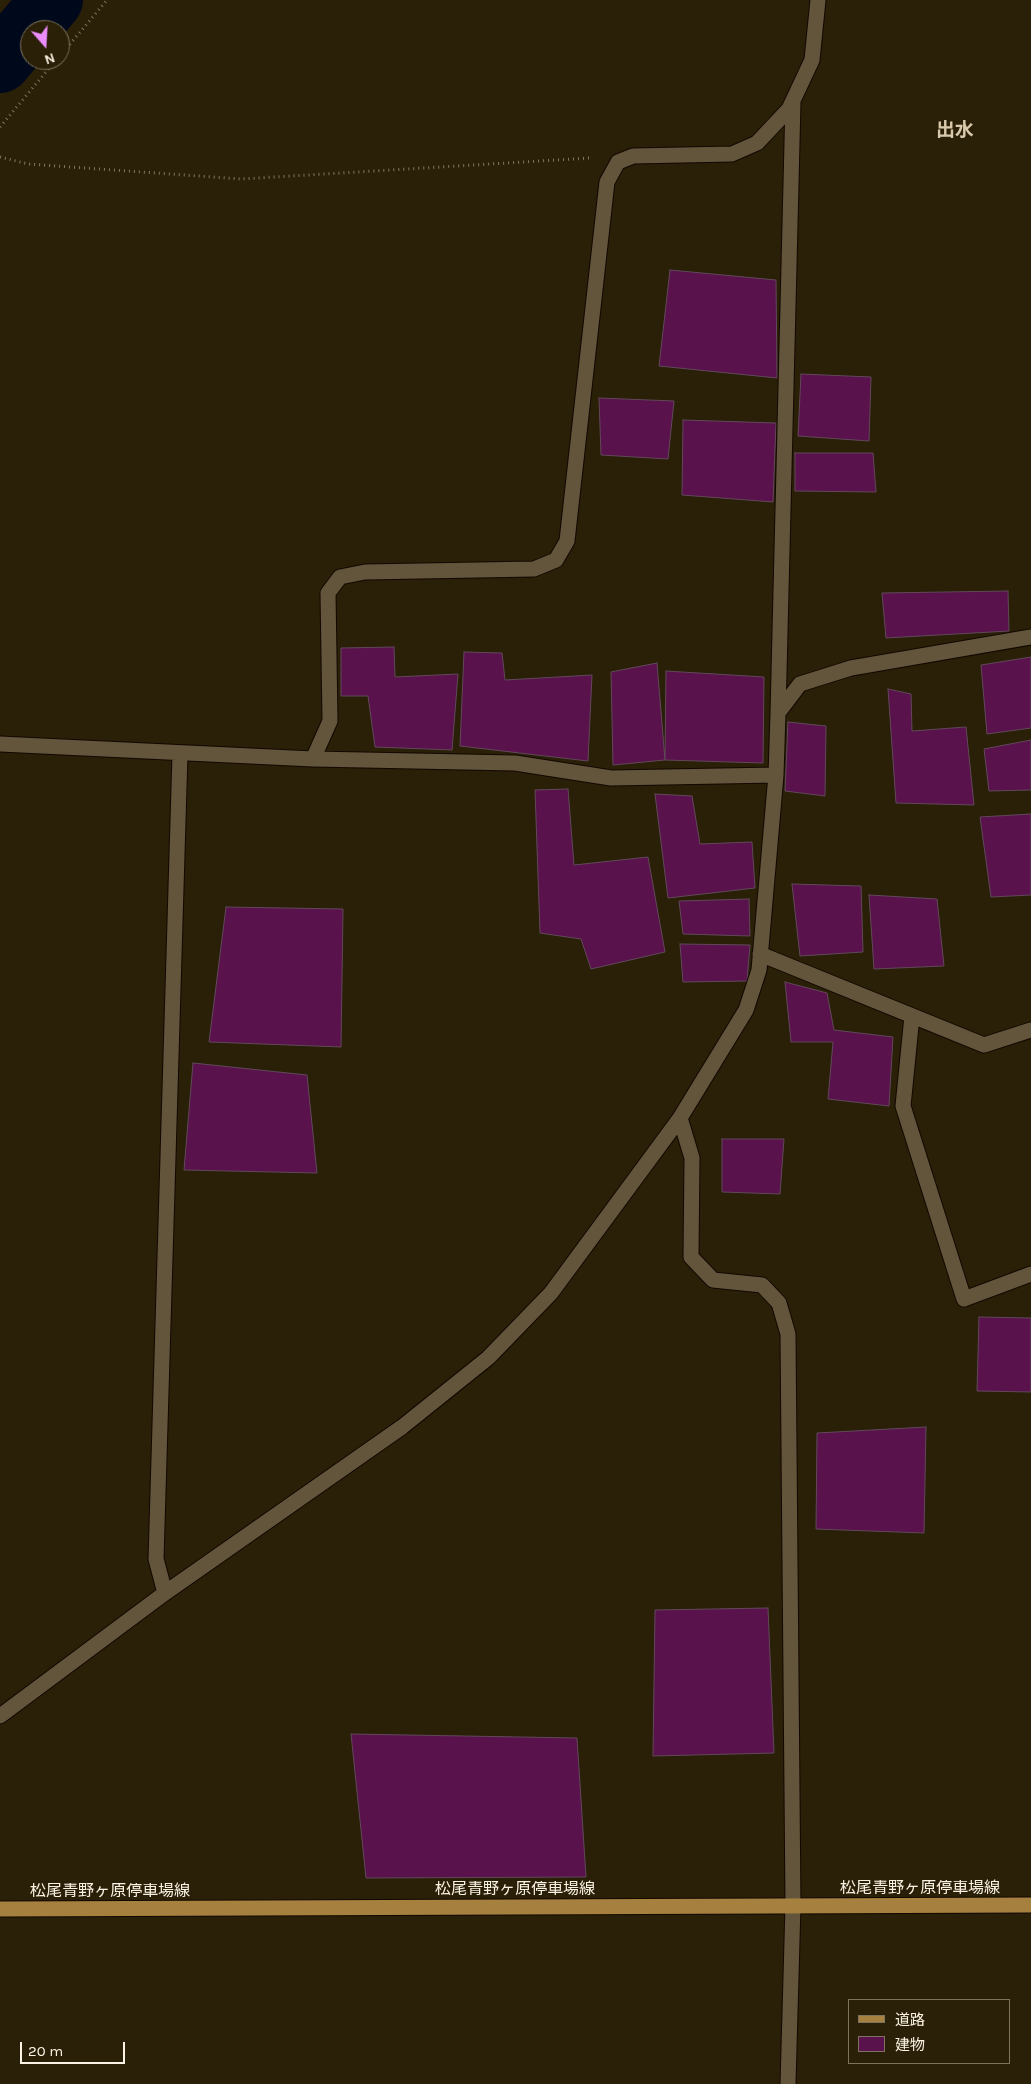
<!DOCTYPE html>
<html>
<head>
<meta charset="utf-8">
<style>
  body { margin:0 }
  #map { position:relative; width:1031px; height:2084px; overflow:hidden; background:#2a1f07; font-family:Karla,"Noto Sans JP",sans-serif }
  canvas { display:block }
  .legend { position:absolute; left:848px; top:1999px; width:162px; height:65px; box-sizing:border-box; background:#2a1f07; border:1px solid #7d735f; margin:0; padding:6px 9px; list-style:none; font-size:15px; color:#faf2e3 }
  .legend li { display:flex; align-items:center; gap:10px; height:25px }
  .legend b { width:25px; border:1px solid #7d735f }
  .north { position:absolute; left:20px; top:20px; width:50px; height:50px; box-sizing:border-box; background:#2a1f07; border:1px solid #7d735f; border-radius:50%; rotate:161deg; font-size:14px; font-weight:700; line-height:20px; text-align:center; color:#faf2e3 }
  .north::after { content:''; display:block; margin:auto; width:18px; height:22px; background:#eb8dfc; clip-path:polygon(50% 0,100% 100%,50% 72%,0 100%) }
  .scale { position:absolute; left:20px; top:2042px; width:105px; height:22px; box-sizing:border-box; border:2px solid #faf2e3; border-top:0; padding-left:6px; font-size:15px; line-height:18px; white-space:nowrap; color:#faf2e3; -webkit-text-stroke:4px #2a1f07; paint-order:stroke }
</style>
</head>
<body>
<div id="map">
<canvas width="1031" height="2084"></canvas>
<ul class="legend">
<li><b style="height:6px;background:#a5803e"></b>道路</li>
<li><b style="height:14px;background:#59124b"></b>建物</li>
</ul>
<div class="north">N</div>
<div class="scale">20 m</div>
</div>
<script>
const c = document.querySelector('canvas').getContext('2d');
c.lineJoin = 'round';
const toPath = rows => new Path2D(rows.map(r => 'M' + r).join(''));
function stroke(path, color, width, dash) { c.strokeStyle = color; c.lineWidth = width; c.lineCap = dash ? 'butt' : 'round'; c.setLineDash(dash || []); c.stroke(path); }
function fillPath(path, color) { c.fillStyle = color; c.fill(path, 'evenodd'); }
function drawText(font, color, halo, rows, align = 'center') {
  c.font = font + ' Karla,"Noto Sans JP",sans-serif'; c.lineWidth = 4; c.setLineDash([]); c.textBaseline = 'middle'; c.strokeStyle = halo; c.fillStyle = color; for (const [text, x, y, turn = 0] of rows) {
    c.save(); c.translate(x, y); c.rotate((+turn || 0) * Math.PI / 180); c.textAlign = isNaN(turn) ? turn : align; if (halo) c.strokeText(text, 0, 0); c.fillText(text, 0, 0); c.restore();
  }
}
const river = toPath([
  [0,62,52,0]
]);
const building = toPath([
  [670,270,776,280,777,378,659,366,670,270],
  [801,374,871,377,869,441,798,436,801,374],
  [599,398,674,401,668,459,601,455,599,398],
  [683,420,776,423,773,502,682,495,683,420],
  [795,453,873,453,876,492,795,491,795,453],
  [1008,591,1009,631,886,638,882,593,1008,591],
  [394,647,395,677,458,674,452,750,375,747,368,696,341,696,341,648,394,647],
  [464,652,502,653,505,680,592,675,588,761,460,746,464,652],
  [1031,657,1031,728,987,734,981,665,1031,657],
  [657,663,665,760,613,765,611,672,657,663],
  [666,671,764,677,763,763,665,760,666,671],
  [888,689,911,694,912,731,966,727,974,805,896,803,888,689],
  [788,722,826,726,825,796,785,791,788,722],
  [1031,740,1031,790,989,791,984,749,1031,740],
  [568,789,574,865,648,857,665,952,591,969,581,939,540,933,535,790,568,789],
  [655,794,692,796,700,844,752,842,755,888,668,898,655,794],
  [1031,814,1031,895,991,897,980,817,1031,814],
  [792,884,861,886,863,952,800,956,792,884],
  [869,895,937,899,944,966,874,969,869,895],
  [749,899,750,936,683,934,679,901,749,899],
  [226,907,343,909,341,1047,209,1042,226,907],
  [680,944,750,945,747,981,683,982,680,944],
  [785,982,827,993,834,1030,893,1037,889,1106,828,1099,833,1042,791,1042,785,982],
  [193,1063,307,1075,317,1173,184,1170,193,1063],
  [722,1139,784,1139,780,1194,722,1192,722,1139],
  [979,1317,1031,1318,1031,1392,977,1391,979,1317],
  [926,1427,924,1533,816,1529,817,1433,926,1427],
  [768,1608,774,1753,653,1756,655,1610,768,1608],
  [351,1734,577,1738,586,1877,366,1878,351,1734]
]);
const path = toPath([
  [60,56,107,0],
  [0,127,56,60],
  [0,157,28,164,241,179,590,158]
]);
const minor = toPath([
  [778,713,793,102],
  [0,744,313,759,515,763,611,778,776,775],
  [313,759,330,721,328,593,340,577,365,572,534,569,556,560,567,541,607,182,618,162,633,156,732,154,757,143,789,109,812,60,818,0],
  [760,954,984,1045,1031,1030],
  [912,1016,903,1106,964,1299,1031,1274],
  [680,1118,692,1158,691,1257,713,1280,762,1285,779,1303,788,1334,793,1905,788,2084],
  [165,1593,156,1559,180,754],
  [0,1716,165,1593,402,1427,488,1358,551,1293,680,1118,746,1010,759,970,776,775,778,713,800,684,851,668,1031,637]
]);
const major = toPath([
  [0,1909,1031,1905]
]);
const streetNames = [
  ["松尾青野ヶ原停車場線",920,1888],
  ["松尾青野ヶ原停車場線",515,1889],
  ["松尾青野ヶ原停車場線",110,1891]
];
const quarterNames = [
  ["出水",955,131]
];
stroke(river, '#00091b', 62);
fillPath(building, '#59124b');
stroke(building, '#61495a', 1);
stroke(minor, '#130800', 17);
stroke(major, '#130800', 17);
stroke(path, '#817763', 3, [1, 4]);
stroke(minor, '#62553c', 15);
stroke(major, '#a5803e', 15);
drawText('16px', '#faf2e3', '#2a1f07', streetNames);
drawText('bold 19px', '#d8c9ac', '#2a1f07', quarterNames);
</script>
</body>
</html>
